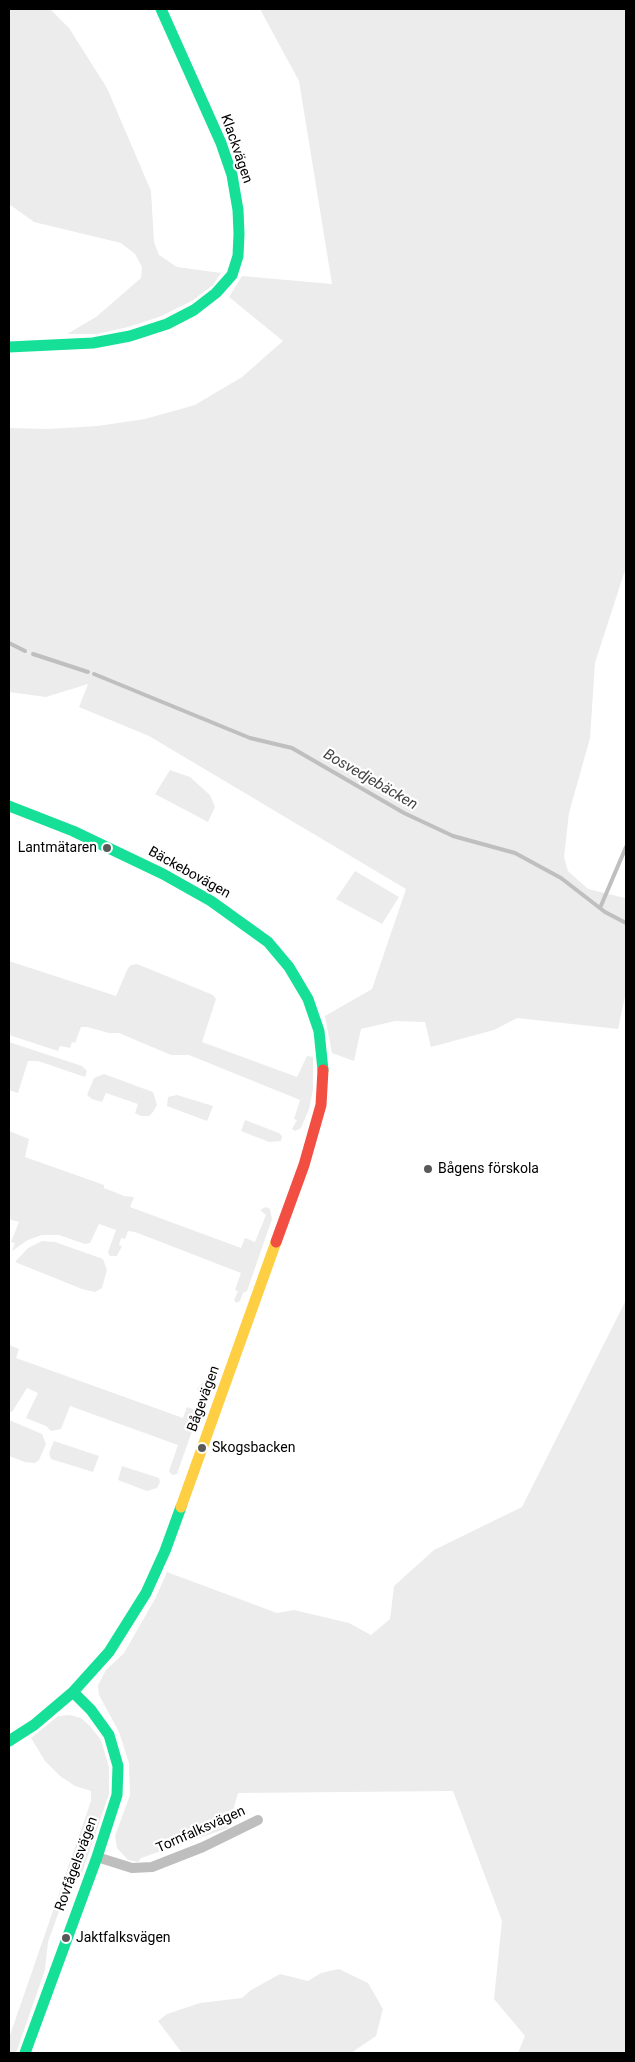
<!DOCTYPE html>
<html>
<head>
<meta charset="utf-8">
<style>
  body { margin:0 }
  #map { position:relative; width:635px; height:2062px; overflow:hidden; background:#fff; font-family:Roboto,sans-serif }
  canvas { display:block }
  .frame { position:absolute; inset:0; border:10px solid #000; pointer-events:none }
</style>
</head>
<body>
<div id="map">
<canvas width="635" height="2062"></canvas>
<div class="frame"></div>
</div>
<script>
const c = document.querySelector('canvas').getContext('2d');
c.lineJoin = 'round';
function fillPath(path, color) { c.fillStyle = color; c.fill(path, 'evenodd'); }
const toPath = rows => new Path2D(rows.map(r => 'M' + r).join(''));
function stroke(path, color, width, dash) { c.strokeStyle = color; c.lineWidth = width; c.lineCap = dash ? 'butt' : 'round'; c.setLineDash(dash || []); c.stroke(path); }
function drawText(font, color, halo, rows, align = 'center') {
  c.font = font + ' Roboto,sans-serif'; c.lineWidth = 4.5; c.setLineDash([]); c.textBaseline = 'middle'; c.strokeStyle = halo; c.fillStyle = color; for (const [text, x, y, turn = 0] of rows) {
    c.save(); c.translate(x, y); c.rotate((+turn || 0) * Math.PI / 180); c.textAlign = isNaN(turn) ? turn : align; if (halo) c.strokeText(text, 0, 0); c.fillText(text, 0, 0); c.restore();
  }
}
const green = toPath([
  [9,9,50,9,69,28,107,88,151,191,154,242,159,255,177,267,221,273,213,285,192,301,159,317,128,327,97,334,67,334,96,317,141,278,142,267,135,254,121,243,34,222,9,204],
  [260,9,626,9,626,567,595,663,590,738,569,813,564,857,568,871,588,889,625,898,626,992,618,1029,517,1018,494,1030,431,1047,425,1022,395,1021,361,1029,354,1061,332,1053,325,1016,372,989,406,889,149,736,79,707,88,684,46,697,9,692,9,428,48,429,98,426,145,419,195,405,242,377,283,341,229,297,242,276,332,284,299,81],
  [170,770,190,777,210,795,215,807,208,822,155,794],
  [355,871,399,897,382,924,336,899],
  [9,961,116,996,128,968,131,965,137,964,213,995,216,999,202,1042,297,1077,307,1056,313,1057,313,1090,309,1109,301,1128,295,1131,292,1129,297,1120,294,1119,300,1100,189,1055,171,1055,119,1033,109,1033,87,1027,81,1027,75,1043,72,1042,70,1048,60,1046,58,1051,9,1035],
  [9,1042,82,1066,87,1071,85,1077,38,1061,28,1061,18,1093,9,1090],
  [104,1074,153,1092,157,1105,153,1112,149,1116,141,1116,135,1113,138,1104,106,1093,102,1102,92,1099,87,1095,94,1078],
  [177,1095,213,1106,207,1121,167,1106,168,1097],
  [245,1120,279,1133,282,1136,281,1141,269,1142,241,1131],
  [9,1131,29,1139,25,1157,104,1185,104,1188,124,1196,134,1197,130,1207,241,1248,245,1238,255,1242,266,1215,260,1210,266,1207,270,1209,272,1219,247,1291,243,1293,240,1301,236,1303,234,1300,238,1291,235,1290,241,1273,135,1232,128,1231,125,1239,121,1238,119,1245,122,1246,117,1256,110,1256,108,1252,116,1230,99,1224,90,1243,85,1244,59,1235,42,1235,28,1240,12,1251,15,1243,11,1242,19,1222,9,1219],
  [42,1241,55,1242,103,1259,107,1270,102,1288,95,1292,82,1289,15,1262,28,1248],
  [626,1300,626,2053,518,2053,525,2036,494,1999,502,1921,453,1791,238,1793,228,1828,141,1858,138,1862,128,1860,117,1848,115,1836,130,1795,129,1763,119,1732,99,1695,98,1685,106,1670,124,1653,155,1599,167,1572,277,1613,294,1610,349,1623,371,1635,390,1619,394,1586,434,1550,522,1507],
  [9,1345,19,1349,16,1358,183,1418,187,1407,195,1410,204,1394,197,1389,202,1383,212,1384,210,1394,191,1434,177,1474,172,1475,169,1471,178,1445,70,1406,61,1429,51,1431,46,1426,26,1418,38,1393,27,1388,12,1412,9,1411],
  [9,1420,42,1434,46,1444,39,1460,35,1463,25,1462,9,1456],
  [54,1441,99,1456,93,1472,51,1459,49,1453],
  [122,1466,159,1478,160,1482,157,1488,147,1491,118,1480],
  [70,1715,81,1718,91,1727,101,1740,109,1767,109,1794,82,1873,77,1873,73,1888,62,1903,48,1942,45,1970,16,2053,9,2053,9,2038,91,1801,91,1791,75,1786,60,1776,45,1761,31,1738,58,1716],
  [339,1969,368,1983,383,2009,376,2036,351,2053,182,2053,158,2021,167,2014,200,2003,242,1998,251,1990,280,1974,308,1981,321,1973]
]);
const stream = toPath([
  [9,643,25,651],
  [33,654,88,672],
  [94,674,250,738,292,748,404,813,453,836,515,853,561,878,605,912,626,923],
  [600,908,626,847]
]);
const street = toPath([
  [97,1857,132,1868,152,1867,203,1847,258,1820]
]);
const fast = toPath([
  [9,347,93,343,130,336,167,324,194,310,216,293,232,275,238,256,239,234,238,210,232,175,221,143,161,9],
  [9,806,73,831,163,874,211,901,268,942,289,967,308,999,319,1031,323,1070],
  [9,1741,34,1725,73,1692,109,1652,146,1593,165,1551,181,1507],
  [25,2053,97,1857,117,1795,118,1766,109,1735,91,1710,73,1692]
]);
const slow = toPath([
  [181,1507,276,1242]
]);
const jam = toPath([
  [276,1242,304,1165,321,1105,323,1070]
]);
const markers = [
  [107,848,5,"#595959"],
  [428,1169,5,"#595959"],
  [202,1448,5,"#595959"],
  [66,1938,5,"#595959"]
];
const streetNames = [
  ["Klackvägen",236,149,71],
  ["Bäckebovägen",189,873,29],
  ["Bågevägen",204,1399,-70],
  ["Tornfalksvägen",201,1830,-24],
  ["Rovfågelsvägen",77,1864,-70]
];
const poiNames = [
  ["Lantmätaren",97,848,"right"],
  ["Bågens förskola",438,1169],
  ["Skogsbacken",212,1448],
  ["Jaktfalksvägen",76,1938]
];
const waterNames = [
  ["Bosvedjebäcken",370,780,30]
];
fillPath(green, '#ececec');
stroke(stream, '#bfbfbf', 4);
stroke(street, '#bebebe', 10);
stroke(fast, '#16e098', 11);
stroke(slow, '#ffcf43', 11);
stroke(jam, '#f24e42', 11);
for (const [x, y, r, color] of markers) { const dot = new Path2D(); dot.arc(x, y, r, 0, 2 * Math.PI); c.fillStyle = color; c.fill(dot); stroke(dot, '#fff', 2); }
drawText('14px', '#000', '#fff', streetNames);
drawText('14px', '#000', '#fff', poiNames, 'left');
drawText('italic 15px', '#444', '#fff', waterNames);
</script>
</body>
</html>
